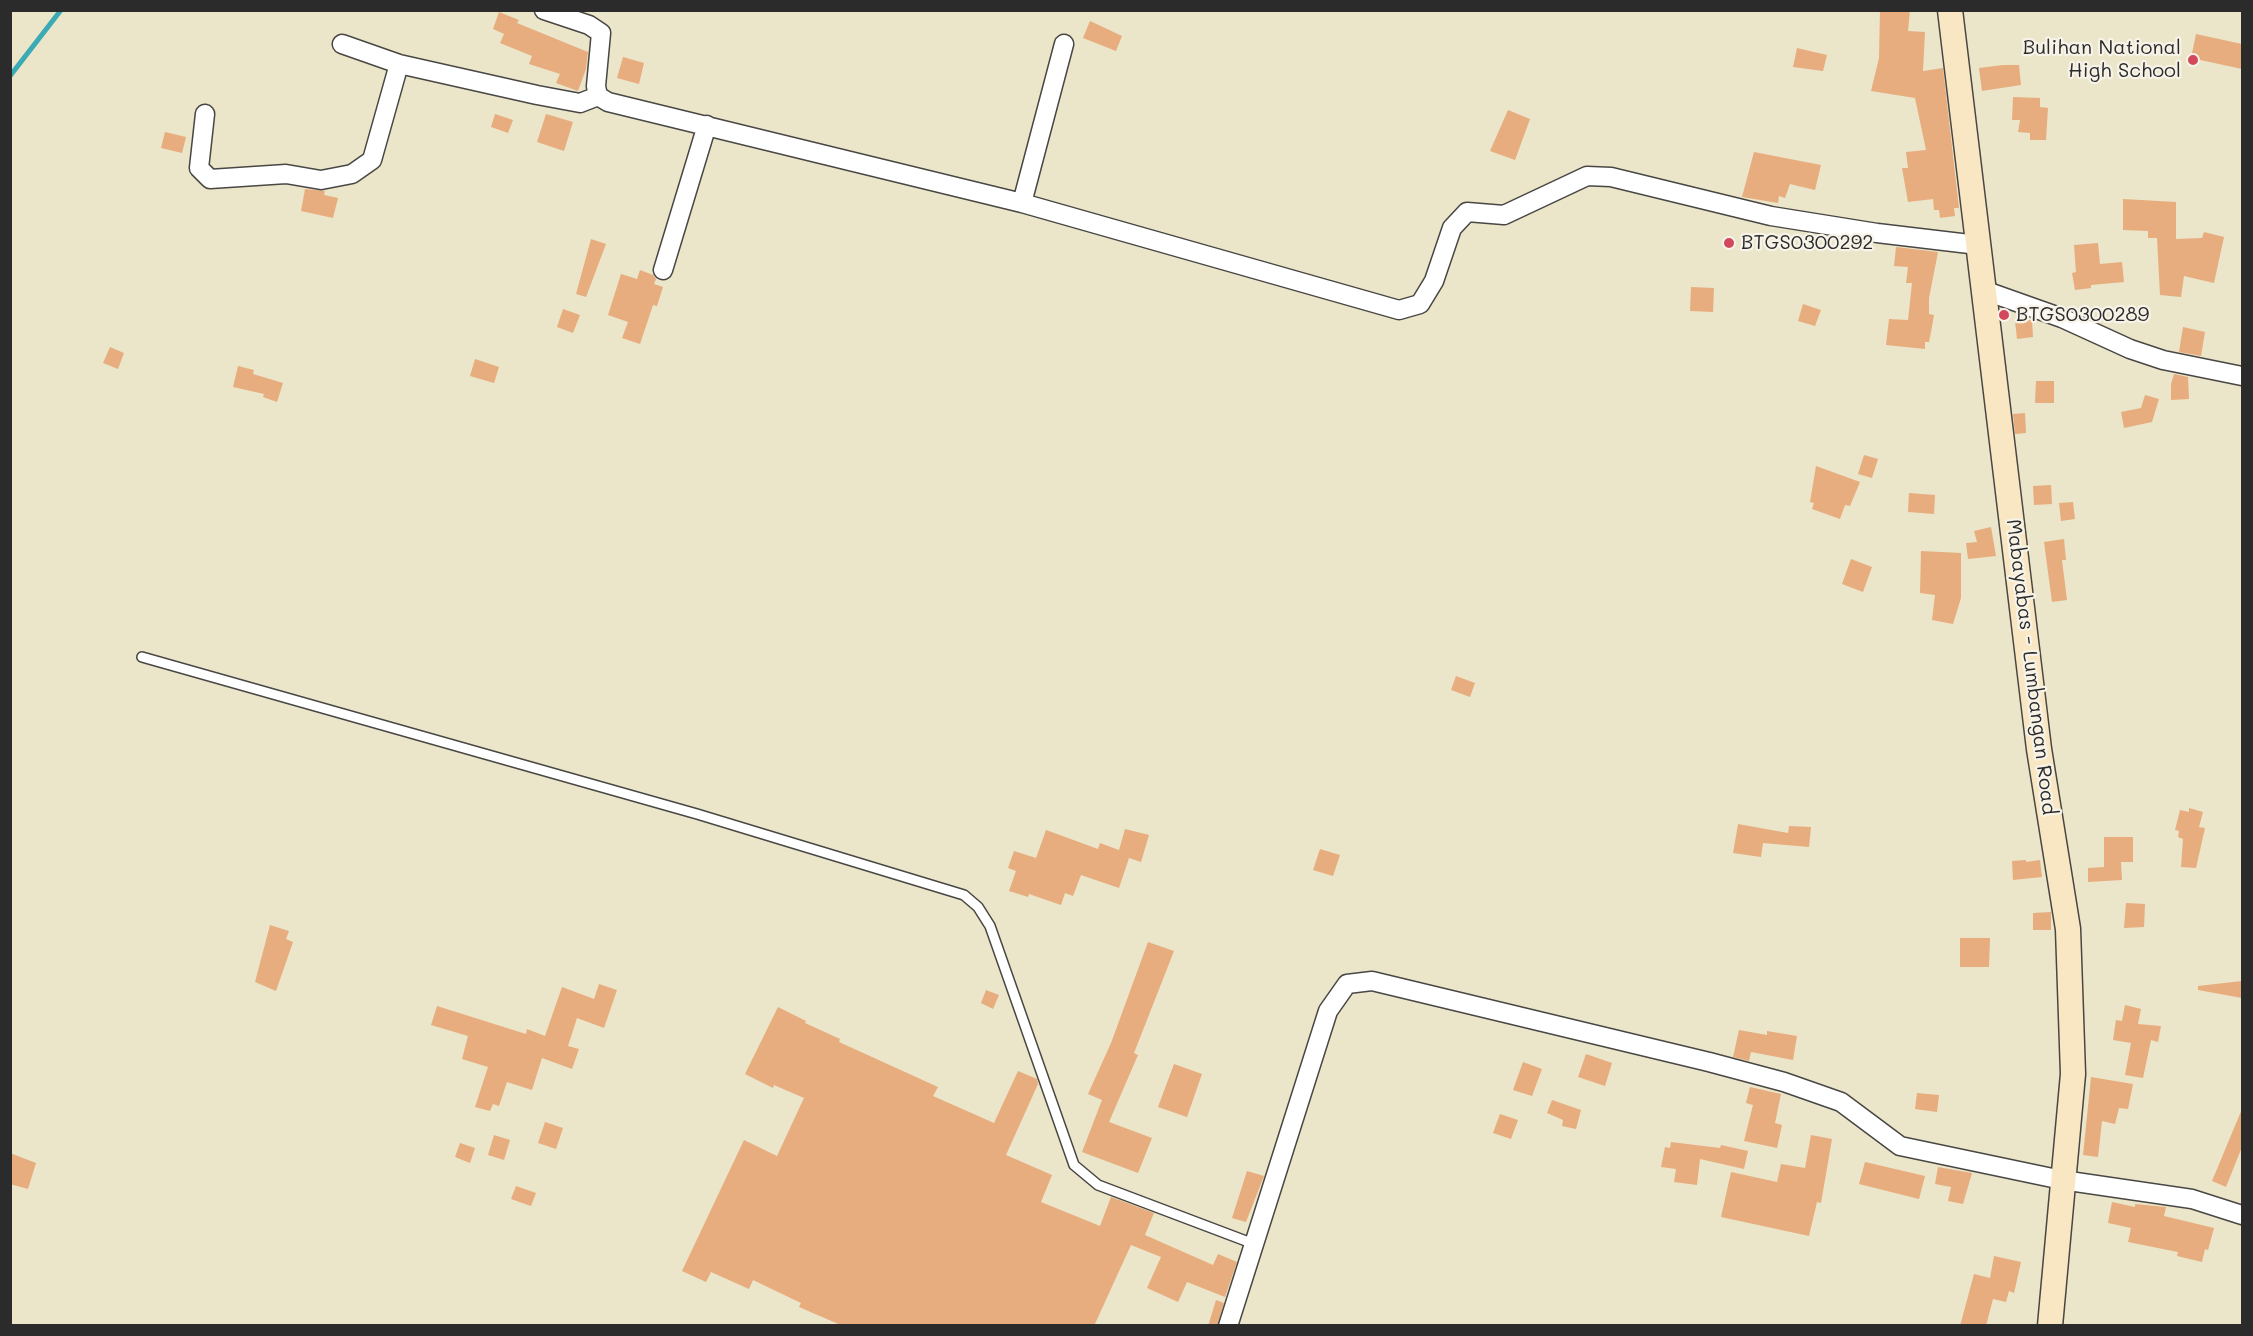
<!DOCTYPE html>
<html>
<head>
<meta charset="utf-8">
<style>
  body { margin:0 }
  #map { position:relative; width:2253px; height:1336px; overflow:hidden; background:#ebe5c9; font-family:Mali,sans-serif }
  canvas { display:block }
  .frame { position:absolute; inset:0; border:12px solid #2b2b2b; pointer-events:none }
</style>
</head>
<body>
<div id="map">
<canvas width="2253" height="1336"></canvas>
<div class="frame"></div>
</div>
<script>
const c = document.querySelector('canvas').getContext('2d');
c.lineJoin = 'round';
const toPath = rows => new Path2D(rows.map(r => 'M' + r).join(''));
function stroke(path, color, width, dash) { c.strokeStyle = color; c.lineWidth = width; c.lineCap = dash ? 'butt' : 'round'; c.setLineDash(dash || []); c.stroke(path); }
function fillPath(path, color) { c.fillStyle = color; c.fill(path, 'evenodd'); }
function drawText(font, color, halo, rows, align = 'center') {
  c.font = font + ' Mali,sans-serif'; c.lineWidth = 4.5; c.setLineDash([]); c.textBaseline = 'middle'; c.strokeStyle = halo; c.fillStyle = color; for (const [text, x, y, turn = 0] of rows) {
    c.save(); c.translate(x, y); c.rotate((+turn || 0) * Math.PI / 180); c.textAlign = isNaN(turn) ? turn : align; if (halo) c.strokeText(text, 0, 0); c.fillText(text, 0, 0); c.restore();
  }
}
const stream = toPath([
  [10,76,61,10]
]);
const building = toPath([
  [1880,10,1910,10,1908,31,1925,32,1923,71,1943,68,1959,208,1954,208,1955,216,1940,218,1939,210,1934,210,1933,199,1908,202,1902,168,1908,168,1906,152,1926,150,1915,98,1871,91,1879,58],
  [499,12,519,20,517,23,588,52,586,69,578,91,556,83,560,74,529,64,532,56,500,43,504,34,493,29],
  [1090,21,1122,36,1116,51,1083,38],
  [2196,34,2242,44,2242,69,2191,58],
  [1797,48,1827,55,1823,71,1793,67],
  [623,57,644,63,639,84,617,78],
  [2003,65,2019,65,2021,85,1982,91,1979,68],
  [2013,97,2040,98,2040,107,2048,108,2046,140,2030,140,2030,133,2018,132,2020,120,2012,120],
  [1508,110,1530,119,1515,160,1490,151],
  [495,114,513,120,508,133,491,127],
  [546,114,573,122,564,151,537,142],
  [165,132,186,137,182,153,161,148],
  [1754,152,1821,165,1815,190,1790,184,1785,198,1779,196,1778,203,1742,197],
  [305,189,325,191,324,195,338,198,333,218,301,211],
  [2123,199,2176,202,2176,239,2202,238,2204,232,2224,237,2214,283,2184,276,2181,297,2160,295,2157,238,2148,238,2148,231,2123,230],
  [591,239,606,244,586,297,576,294],
  [2098,243,2100,264,2122,262,2124,282,2091,285,2091,288,2075,290,2072,273,2076,272,2074,245],
  [1896,247,1938,252,1929,298,1929,314,1934,315,1931,332,1929,342,1925,342,1925,349,1886,345,1889,319,1908,320,1912,283,1906,283,1908,267,1894,266],
  [640,270,653,275,656,279,654,284,663,287,657,306,653,305,640,344,622,338,628,322,608,315,621,274,637,279],
  [1691,287,1714,288,1713,312,1690,311],
  [1803,304,1821,310,1815,326,1798,321],
  [563,309,580,315,573,333,557,327],
  [2032,320,2033,337,2017,339,2015,321],
  [2183,327,2205,332,2201,356,2179,352],
  [110,347,124,353,118,369,103,363],
  [475,359,499,367,494,383,470,376],
  [238,366,254,370,253,374,283,383,277,402,263,397,264,394,233,387],
  [2174,374,2188,377,2189,399,2171,400,2171,384],
  [2036,381,2054,381,2054,403,2035,403],
  [2145,395,2159,399,2152,422,2124,428,2121,412,2141,408],
  [2025,413,2026,433,2015,434,2013,414],
  [1864,455,1878,459,1872,478,1858,474],
  [1816,466,1860,482,1850,506,1845,505,1840,519,1812,509,1814,503,1810,502],
  [2051,485,2052,504,2034,505,2033,486],
  [1909,493,1935,495,1934,514,1908,512],
  [2073,502,2075,519,2061,521,2059,503],
  [1991,527,1996,556,1968,559,1966,543,1977,542,1974,531],
  [2064,539,2066,560,2062,560,2067,600,2052,602,2044,542],
  [1921,551,1961,553,1961,598,1953,624,1932,620,1935,595,1920,593],
  [1851,559,1872,567,1863,592,1842,584],
  [1456,676,1475,683,1470,697,1451,690],
  [2189,808,2203,812,2199,827,2205,828,2196,868,2181,867,2183,839,2178,837,2179,831,2175,830,2180,810,2189,812],
  [1738,824,1788,833,1789,826,1811,827,1809,847,1763,843,1761,857,1733,853],
  [1125,829,1149,835,1141,862,1129,858,1119,888,1081,875,1073,896,1065,893,1061,905,1029,894,1028,897,1009,891,1016,871,1008,868,1014,851,1036,858,1046,830,1098,849,1100,843,1119,850],
  [2104,837,2133,837,2133,862,2121,862,2122,880,2088,882,2088,868,2104,867],
  [1320,849,1340,855,1333,876,1313,870],
  [2026,860,2026,862,2040,860,2042,877,2013,880,2012,861],
  [2126,903,2145,904,2144,927,2124,928],
  [2051,912,2051,930,2033,930,2033,913],
  [270,925,289,931,286,939,293,942,276,991,255,982],
  [1960,938,1990,938,1989,967,1960,967],
  [1148,942,1174,951,1134,1053,1138,1055,1109,1122,1152,1138,1138,1173,1082,1152,1102,1100,1088,1094,1111,1043],
  [2242,981,2242,998,2198,990,2198,986],
  [599,984,617,990,604,1028,577,1018,568,1046,579,1049,572,1069,542,1058,532,1090,507,1082,499,1106,493,1104,490,1111,475,1107,488,1067,462,1059,468,1036,431,1025,437,1006,526,1034,527,1029,545,1036,562,987,594,999],
  [986,990,999,995,993,1009,981,1003],
  [2125,1005,2141,1009,2138,1024,2161,1026,2158,1042,2151,1040,2143,1078,2125,1075,2131,1043,2113,1040,2116,1020,2122,1021],
  [778,1007,806,1021,805,1023,840,1039,839,1042,938,1087,933,1096,994,1123,1018,1071,1037,1079,1038,1084,1006,1155,1052,1175,1041,1202,1100,1226,1111,1197,1154,1213,1145,1235,1213,1265,1218,1254,1237,1262,1225,1297,1187,1282,1178,1302,1147,1288,1161,1257,1131,1245,1094,1326,843,1326,799,1307,801,1303,753,1280,749,1289,711,1272,706,1282,682,1271,744,1140,777,1156,804,1098,774,1085,773,1088,745,1074],
  [1739,1030,1767,1035,1767,1031,1797,1036,1793,1060,1751,1052,1749,1061,1733,1057],
  [1586,1054,1612,1063,1605,1086,1578,1077],
  [1523,1062,1542,1069,1532,1096,1513,1090],
  [1174,1064,1202,1074,1187,1117,1158,1107],
  [2091,1077,2133,1084,2128,1109,2119,1108,2115,1124,2102,1121,2098,1157,2083,1155],
  [1750,1087,1781,1094,1775,1123,1782,1125,1777,1148,1744,1141,1753,1105,1746,1103],
  [1917,1093,1939,1095,1937,1112,1915,1109],
  [1552,1100,1581,1110,1576,1129,1562,1126,1563,1120,1547,1113],
  [2242,1109,2242,1147,2226,1187,2212,1181],
  [1500,1114,1518,1120,1511,1139,1493,1133],
  [545,1122,563,1128,556,1149,538,1143],
  [494,1135,510,1140,504,1160,488,1155],
  [1811,1135,1832,1139,1821,1203,1817,1202,1809,1236,1721,1217,1731,1172,1777,1182,1781,1164,1805,1168],
  [1671,1142,1720,1148,1721,1145,1748,1151,1744,1169,1700,1159,1697,1185,1674,1182,1676,1169,1661,1167,1665,1147,1670,1148],
  [460,1143,475,1148,470,1163,455,1157],
  [10,1153,36,1163,28,1189,10,1184],
  [1865,1162,1925,1176,1919,1199,1859,1184],
  [1938,1167,1972,1173,1963,1204,1948,1201,1951,1187,1935,1184],
  [1247,1171,1264,1176,1246,1222,1232,1218],
  [516,1186,536,1193,531,1206,511,1199],
  [2112,1202,2135,1207,2135,1204,2166,1207,2164,1216,2214,1228,2208,1250,2205,1249,2202,1262,2177,1256,2178,1252,2128,1242,2131,1228,2108,1223],
  [1994,1256,2021,1262,2014,1293,2009,1291,2006,1302,1993,1299,1986,1326,1960,1326,1974,1274,1990,1278],
  [1216,1300,1224,1303,1217,1326,1208,1326]
]);
const service = toPath([
  [142,657,697,814,964,895,978,907,990,926,1074,1165,1098,1185,1254,1244]
]);
const minor = toPath([
  [544,10,589,25,601,33,596,86,598,96,608,102,1022,203,1399,310,1420,304,1434,281,1452,228,1467,212,1504,215,1587,176,1611,177,1771,216,1877,233,1978,245],
  [342,44,399,64,537,95,580,103,598,96],
  [205,114,199,168,210,179,286,174,321,180,352,174,372,160,399,64],
  [1022,203,1064,44],
  [663,270,707,125],
  [1983,290,2062,318,2130,349,2163,360,2242,376],
  [1228,1326,1328,1011,1347,984,1372,981,1709,1062,1784,1082,1841,1102,1900,1146,2062,1180,2192,1199,2242,1215]
]);
const secondary = toPath([
  [1950,10,2039,749,2068,929,2073,1074,2050,1326]
]);
const markers = [
  [2193,60,6,"#d1495b"],
  [1729,243,6,"#d1495b"],
  [2004,315,6,"#d1495b"]
];
const poiNames = [
  ["Bulihan National",2181,48,"right"],
  ["High School",2181,71,"right"],
  ["BTGS0300292",1741,243],
  ["BTGS0300289",2016,315]
];
const streetNames = [
  ["Mabayabas - Lumbangan Road",2031,667,83]
];
stroke(stream, '#3aabb5', 5);
fillPath(building, '#e7ad7e');
stroke(service, '#484743', 12);
stroke(minor, '#484743', 21);
stroke(secondary, '#484743', 27);
stroke(service, '#fff', 9);
stroke(minor, '#fff', 18);
stroke(secondary, '#f9e7c3', 24);
for (const [x, y, r, color] of markers) { const dot = new Path2D(); dot.arc(x, y, r, 0, 2 * Math.PI); c.fillStyle = color; c.fill(dot); stroke(dot, '#f7f3e8', 2); }
drawText('20px', '#2b2b2b', '#f7f3e8', poiNames, 'left');
drawText('20px', '#2b2b2b', '#f7f3e8', streetNames);
</script>
</body>
</html>
